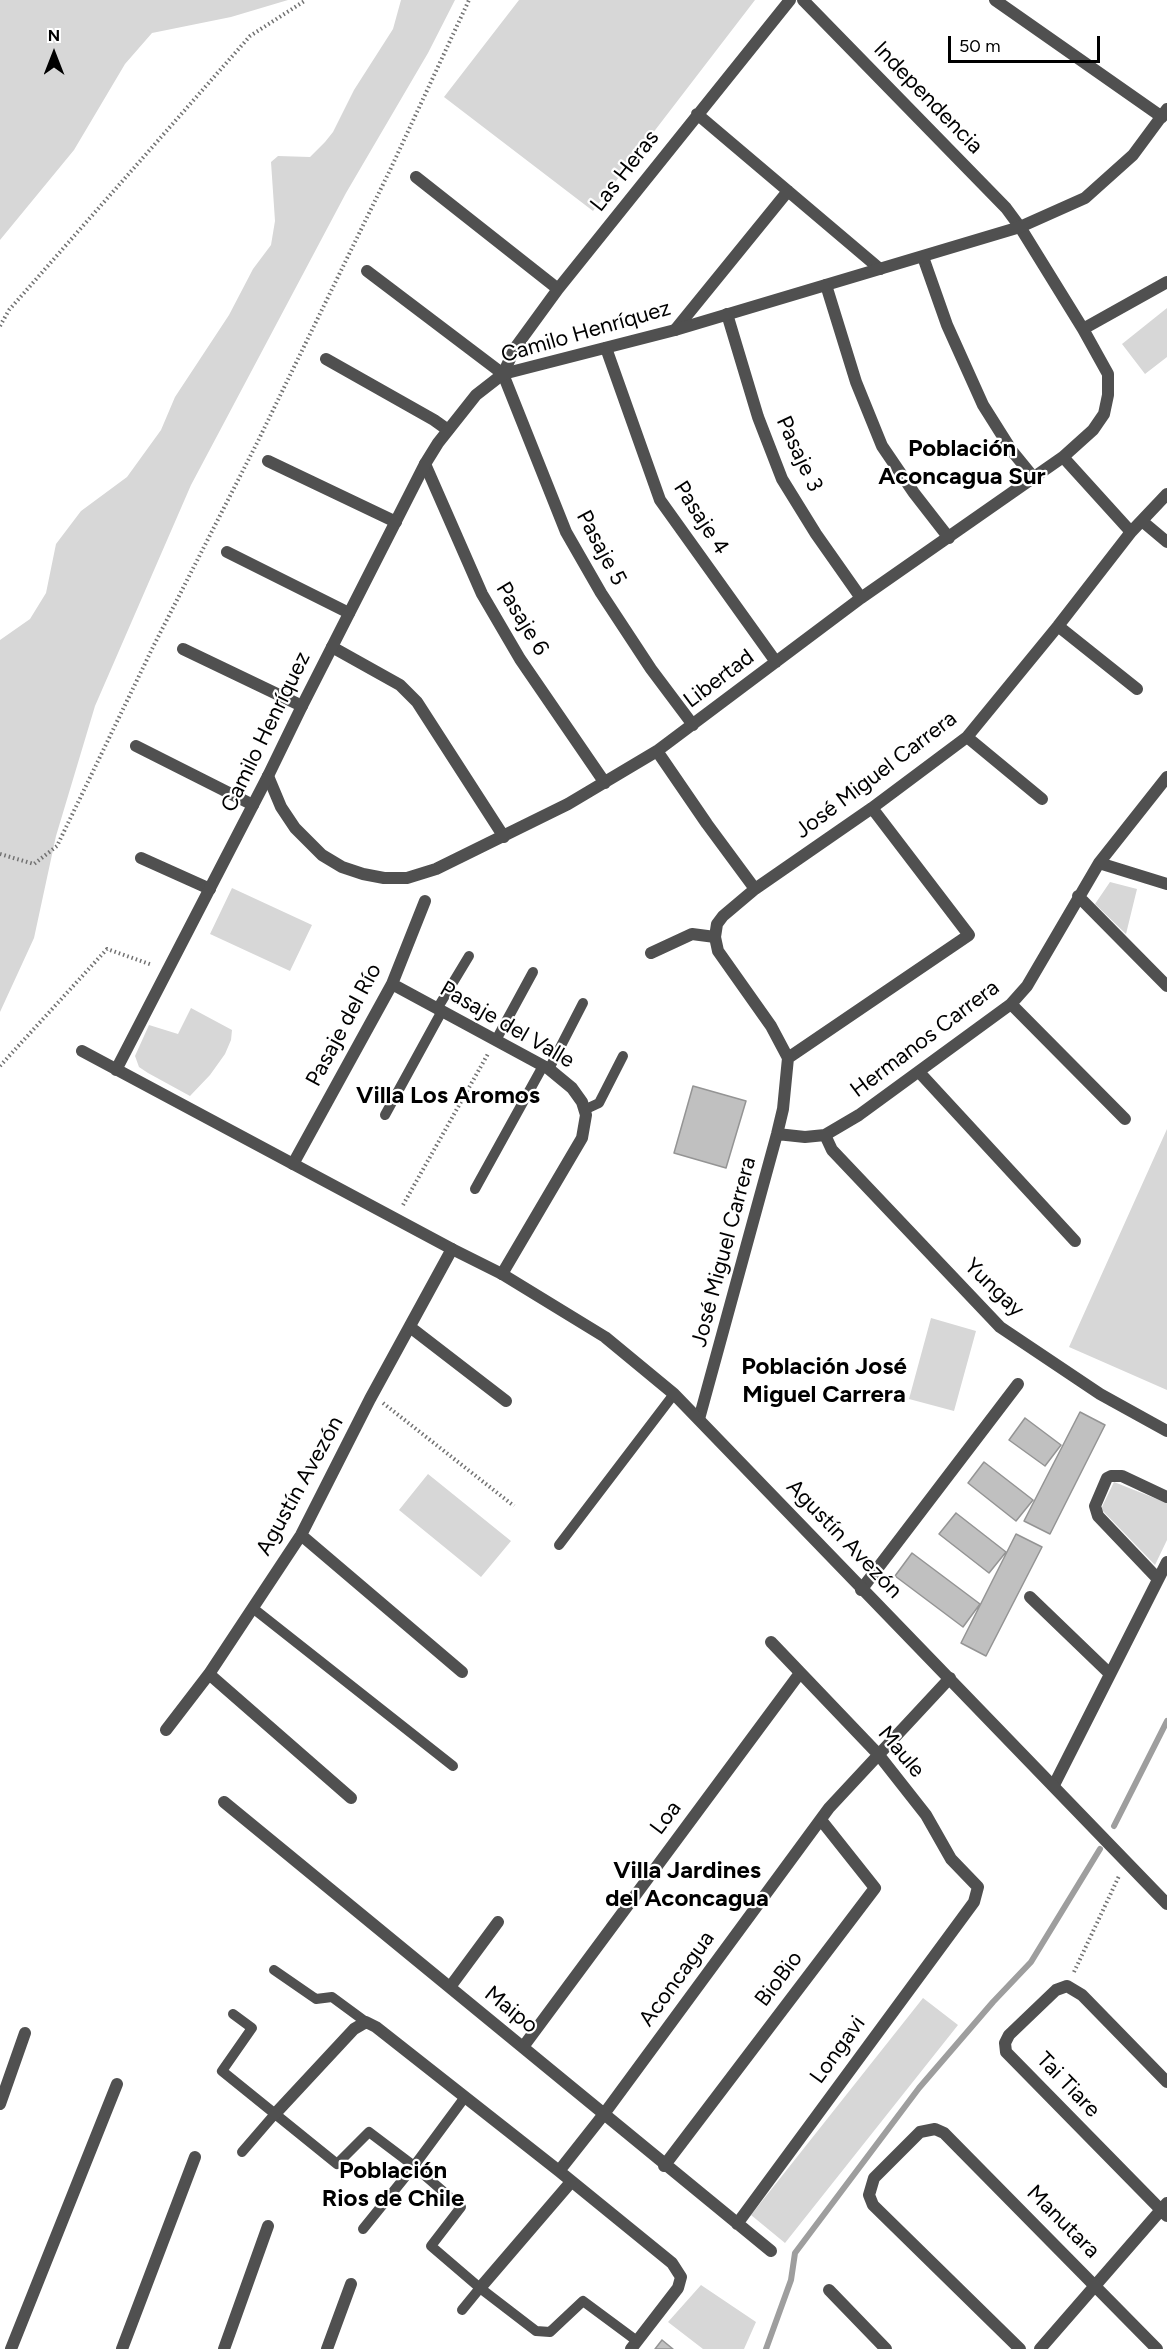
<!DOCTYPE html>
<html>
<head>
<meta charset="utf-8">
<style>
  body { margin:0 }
  #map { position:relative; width:1167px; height:2349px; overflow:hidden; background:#fff; font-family:Figtree,sans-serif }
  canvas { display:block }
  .north { position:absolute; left:24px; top:24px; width:60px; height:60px; -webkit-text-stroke:4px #fff; paint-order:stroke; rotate:0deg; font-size:16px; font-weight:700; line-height:24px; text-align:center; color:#000 }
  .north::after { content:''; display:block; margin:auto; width:21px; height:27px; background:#000; clip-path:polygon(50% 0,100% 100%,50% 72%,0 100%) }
  .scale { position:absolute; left:948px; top:36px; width:152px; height:27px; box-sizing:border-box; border:3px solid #000; border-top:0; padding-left:8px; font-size:18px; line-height:21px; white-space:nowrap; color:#000; -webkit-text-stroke:4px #fff; paint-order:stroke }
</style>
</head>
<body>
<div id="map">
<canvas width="1167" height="2349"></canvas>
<div class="north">N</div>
<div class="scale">50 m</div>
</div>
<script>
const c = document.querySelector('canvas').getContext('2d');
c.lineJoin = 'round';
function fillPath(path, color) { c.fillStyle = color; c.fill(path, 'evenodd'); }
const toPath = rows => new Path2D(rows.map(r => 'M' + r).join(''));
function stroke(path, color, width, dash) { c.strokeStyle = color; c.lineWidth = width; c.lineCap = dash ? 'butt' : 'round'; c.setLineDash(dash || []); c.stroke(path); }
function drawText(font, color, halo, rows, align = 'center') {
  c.font = font + ' Figtree,sans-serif'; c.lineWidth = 4.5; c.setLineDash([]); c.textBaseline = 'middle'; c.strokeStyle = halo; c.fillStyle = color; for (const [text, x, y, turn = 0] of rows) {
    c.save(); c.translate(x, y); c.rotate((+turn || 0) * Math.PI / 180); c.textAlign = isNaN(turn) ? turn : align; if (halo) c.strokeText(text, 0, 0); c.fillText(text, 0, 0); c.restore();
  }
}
const green = toPath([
  [0,0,288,0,231,17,152,33,125,64,74,150,0,240],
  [401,0,455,0,428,53,346,193,191,485,95,706,56,836,34,938,0,1012,0,640,30,619,46,593,56,544,81,511,127,477,161,430,175,397,229,315,253,269,271,245,275,221,271,162,278,156,310,157,325,142,333,132,354,90,393,29],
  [519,0,755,0,593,211,444,97],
  [1167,308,1167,357,1145,374,1122,344],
  [1110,882,1137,889,1126,934,1095,904],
  [232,888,312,925,290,971,210,934],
  [191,1008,232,1030,231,1040,225,1054,210,1075,190,1096,148,1073,139,1067,135,1056,149,1025,178,1034],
  [1167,1129,1167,1390,1069,1347],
  [931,1318,976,1331,954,1411,909,1399],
  [428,1474,511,1541,481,1577,399,1510],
  [1114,1482,1167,1503,1167,1540,1155,1565,1101,1509],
  [923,1998,958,2025,785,2243,751,2215],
  [701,2285,756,2322,744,2349,703,2349,668,2322]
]);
const stream = toPath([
  [1114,1826,1167,1721],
  [766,2349,791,2280,795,2253,919,2088,993,2002,1031,1962,1100,1849]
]);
const building = toPath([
  [693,1086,746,1101,726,1168,674,1153,693,1086],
  [1080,1412,1105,1425,1050,1534,1024,1521,1080,1412],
  [1025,1418,1061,1445,1045,1466,1009,1440,1025,1418],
  [984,1462,1033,1500,1016,1521,968,1483,984,1462],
  [956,1513,1006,1552,989,1573,939,1534,956,1513],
  [1016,1534,1042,1547,986,1656,961,1643,1016,1534],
  [912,1553,980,1604,963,1627,895,1576,912,1553],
  [662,2340,673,2349,655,2349,662,2340]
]);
const path = toPath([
  [0,326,9,310,250,36,306,0],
  [0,854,34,864,57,846,153,647,258,441,391,168,469,0],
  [0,1066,107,949,152,965],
  [403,1205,489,1052],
  [383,1403,514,1506],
  [1074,1972,1119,1876]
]);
const service = toPath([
  [437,1009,469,956],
  [496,1040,533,972],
  [549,1069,583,1003],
  [584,1110,599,1103,623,1056],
  [385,1115,442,1011],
  [475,1189,543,1066],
  [559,1545,674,1394],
  [254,1609,453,1766],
  [274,1970,316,1999,332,1997,366,2022],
  [233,2014,252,2028,222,2071,337,2164,369,2132,414,2166,461,2207,431,2246,480,2288,536,2331,550,2332,583,2301,637,2341],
  [242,2152,274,2115],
  [363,2229,414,2166,465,2097],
  [462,2310,480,2288]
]);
const minor = toPath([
  [995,0,1162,117],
  [697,114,880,269],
  [416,177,558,289],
  [923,257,947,325,983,405,1012,451,1034,478],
  [367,271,503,374,566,532,601,593,651,669,693,725],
  [826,285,856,382,882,446,914,493,949,538],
  [727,314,758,417,782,479,816,534,861,598],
  [1083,329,1167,282],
  [675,330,788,191],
  [606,348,660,500,776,662],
  [326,359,434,420,448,430],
  [503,374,515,348,558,289,790,0],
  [1063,457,1131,532],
  [268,461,396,522],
  [425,464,482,594,520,659,605,783],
  [1142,521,1167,542],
  [227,552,349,613],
  [1058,626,1137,689],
  [332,647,400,685,417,702,504,837],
  [183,649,302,706],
  [967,737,1042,799],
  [136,746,253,805],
  [657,751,707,824,755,889],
  [268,776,281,807,295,828,322,855,342,867,363,874,384,878,407,878,436,869,568,804,657,751,861,598,1063,457,1093,430,1104,414,1108,395,1108,374,1083,329,1020,227,1006,208,803,0],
  [141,858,210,889],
  [1099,863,1167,884],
  [1078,896,1167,986],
  [651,953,692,934,715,937],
  [392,984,549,1069,572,1088,582,1102,586,1115,582,1138,502,1274],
  [1011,1004,1125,1119],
  [788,1058,969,935,872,808],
  [919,1072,1075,1241],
  [777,1134,805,1137,825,1135,859,1115,1011,1004,1027,986,1099,863,1167,777],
  [825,1135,832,1150,1000,1327,1100,1394,1167,1431],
  [293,1164,392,984,425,901],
  [410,1327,506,1401],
  [699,1419,777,1134,783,1109,788,1058,771,1026,718,951,715,937,717,924,723,916,755,889,872,808,967,737,1058,626,1131,532,1167,494],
  [301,1535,462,1672],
  [1158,1579,1098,1516,1095,1506,1107,1478,1111,1476,1122,1476,1167,1497],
  [861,1590,1018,1384],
  [1030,1597,1110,1674],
  [209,1674,351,1798],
  [166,1730,209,1674,301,1535,370,1399,452,1249],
  [1054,1785,1167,1562],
  [224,1802,771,2251],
  [450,1987,498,1922],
  [523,2047,800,1673],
  [1167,2082,1082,1995,1067,1986,1056,1990,1009,2035,1005,2043,1006,2052,1167,2216],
  [0,2104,25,2033],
  [274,2115,354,2029,366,2022,376,2027,559,2171,672,2263,681,2277,678,2288,631,2349],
  [664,2166,875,1888,821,1820],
  [559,2171,604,2114,829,1808,950,1678],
  [737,2224,974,1902,978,1887,951,1859,926,1815,878,1754,771,1642],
  [480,2288,571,2182],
  [829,2290,886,2349],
  [11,2349,117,2084],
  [122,2349,195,2157],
  [224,2349,268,2226],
  [327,2349,351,2284],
  [1020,2349,873,2205,869,2195,874,2178,920,2132,935,2129,944,2133,1157,2349],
  [1040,2349,1167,2203]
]);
const tertiary = toPath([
  [82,1051,452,1249,502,1274,605,1337,674,1394,1167,1904],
  [116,1070,268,776,302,706,425,464,438,443,476,395,503,374,675,330,1020,227,1085,198,1133,155,1167,109]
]);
const streetNames = [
  ["Independencia",928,98,46],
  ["Las Heras",625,171,-52],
  ["Camilo Henríquez",586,332,-16],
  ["Pasaje 3",799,454,65],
  ["Pasaje 4",701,518,57],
  ["Pasaje 5",601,548,62],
  ["Pasaje 6",522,619,59],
  ["Libertad",719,679,-37],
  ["Camilo Henríquez",266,732,-64],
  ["José Miguel Carrera",876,775,-37],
  ["Pasaje del Río",344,1025,-62],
  ["Pasaje del Valle",507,1025,30],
  ["Hermanos Carrera",925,1039,-37],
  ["José Miguel Carrera",724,1252,-75],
  ["Yungay",994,1288,44],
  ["Agustín Avezón",300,1486,-61],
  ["Agustín Avezón",844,1539,46],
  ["Maule",901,1752,50],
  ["Loa",666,1818,-53],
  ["Aconcagua",677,1979,-54],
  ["BioBio",779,1979,-53],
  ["Maipo",511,2010,39],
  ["Longavi",838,2050,-54],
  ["Tai Tiare",1068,2085,46],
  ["Manutara",1063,2222,45]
];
const neighbourhoodNames = [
  ["Población",962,449],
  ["Aconcagua Sur",962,477],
  ["Villa Los Aromos",448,1096],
  ["Población José",824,1367],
  ["Miguel Carrera",824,1395],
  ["Villa Jardines",687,1871],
  ["del Aconcagua",687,1899],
  ["Población",393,2171],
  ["Rios de Chile",393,2199]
];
fillPath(green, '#d7d7d7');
stroke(stream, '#9e9e9e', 6);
fillPath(building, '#c0c0c0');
stroke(building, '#949494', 1.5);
stroke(path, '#727272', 4, [1.5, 3]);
stroke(service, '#505050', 10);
stroke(minor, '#505050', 12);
stroke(tertiary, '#505050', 12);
drawText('22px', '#000', '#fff', streetNames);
drawText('bold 24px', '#000', '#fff', neighbourhoodNames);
</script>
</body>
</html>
